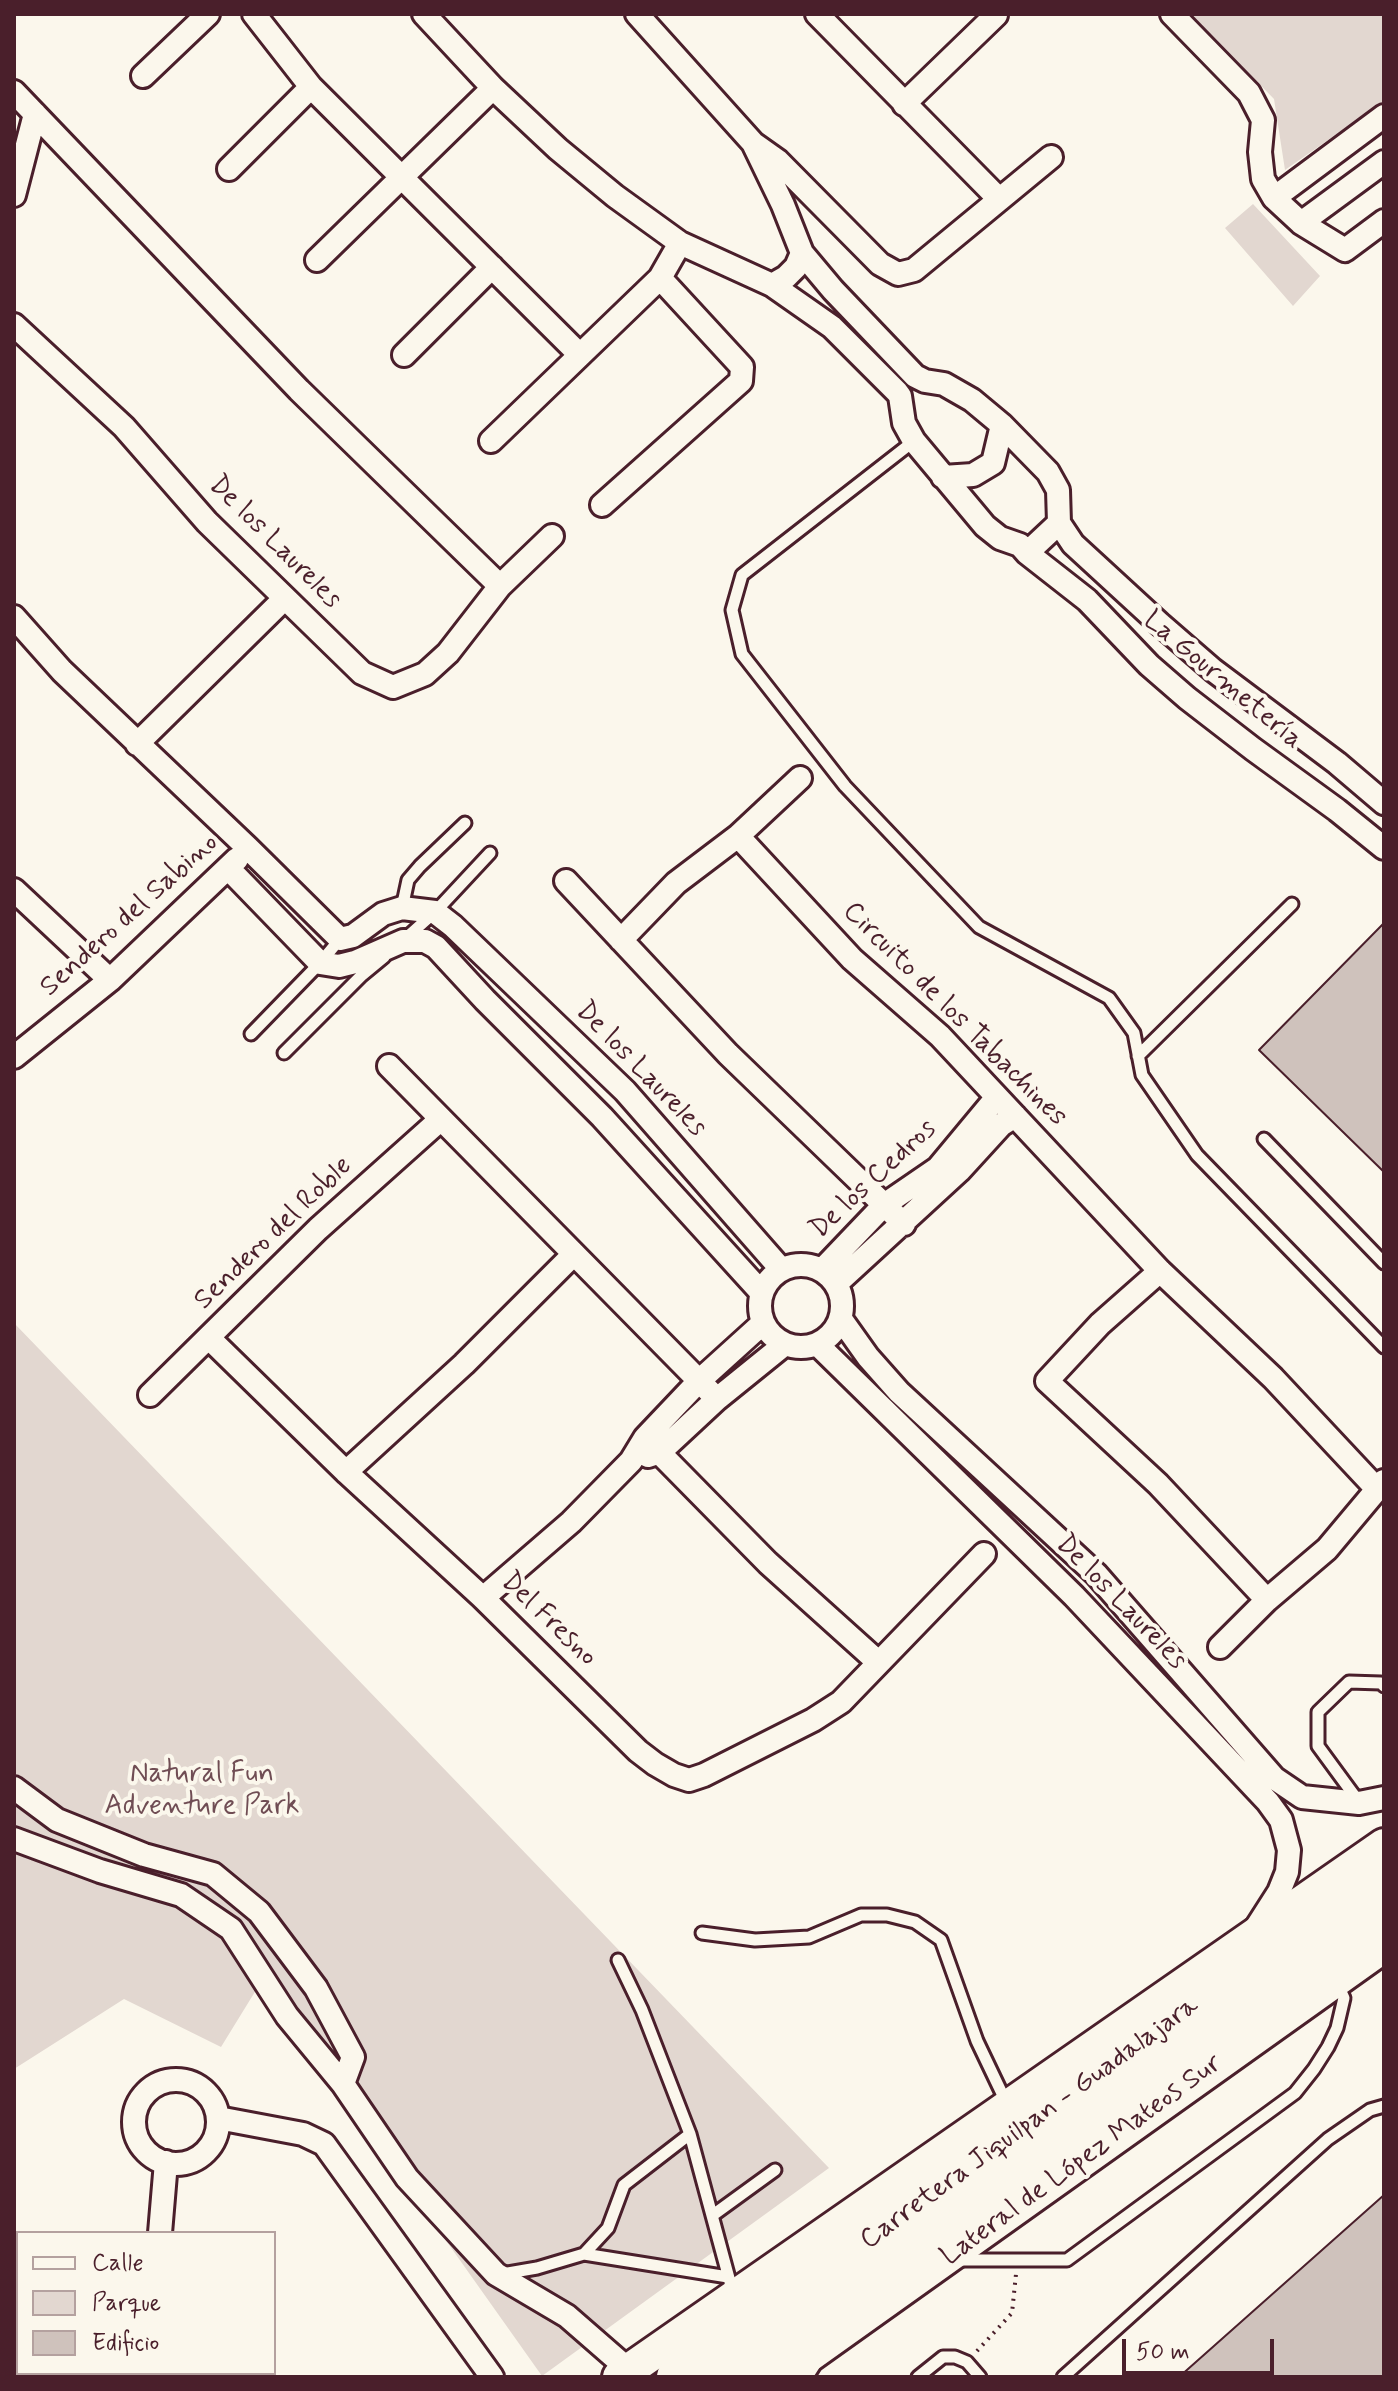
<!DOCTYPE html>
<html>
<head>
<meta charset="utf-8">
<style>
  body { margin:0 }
  #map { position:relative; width:1398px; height:2391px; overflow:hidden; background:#fbf7ec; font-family:Mynerve,sans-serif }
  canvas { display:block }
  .frame { position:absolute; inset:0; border:16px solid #4a1f2b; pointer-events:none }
  .legend { position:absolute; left:16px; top:2231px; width:260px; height:144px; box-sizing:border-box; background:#fbf7ec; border:2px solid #b4a19f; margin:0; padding:10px 14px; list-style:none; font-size:24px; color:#4a1f2b }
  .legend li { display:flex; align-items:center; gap:16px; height:40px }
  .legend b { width:40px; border:2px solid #b4a19f }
  .scale { position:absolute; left:1122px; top:2339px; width:152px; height:36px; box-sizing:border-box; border:4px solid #4a1f2b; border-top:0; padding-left:10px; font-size:24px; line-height:28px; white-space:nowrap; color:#4a1f2b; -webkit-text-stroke:6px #fbf7ec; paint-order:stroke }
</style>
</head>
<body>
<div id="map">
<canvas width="1398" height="2391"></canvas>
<div class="frame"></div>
<ul class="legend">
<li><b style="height:10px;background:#fbf7ec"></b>Calle</li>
<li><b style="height:22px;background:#e2d7d0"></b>Parque</li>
<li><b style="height:22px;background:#cfc2bc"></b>Edificio</li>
</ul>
<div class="scale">50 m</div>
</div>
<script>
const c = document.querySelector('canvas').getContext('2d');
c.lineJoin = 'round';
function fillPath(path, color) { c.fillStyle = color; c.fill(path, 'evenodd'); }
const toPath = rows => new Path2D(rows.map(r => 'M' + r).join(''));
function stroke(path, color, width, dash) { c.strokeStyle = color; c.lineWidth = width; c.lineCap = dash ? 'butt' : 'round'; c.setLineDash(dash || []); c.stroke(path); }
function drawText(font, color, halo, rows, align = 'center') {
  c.font = font + ' Mynerve,sans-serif'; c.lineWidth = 8; c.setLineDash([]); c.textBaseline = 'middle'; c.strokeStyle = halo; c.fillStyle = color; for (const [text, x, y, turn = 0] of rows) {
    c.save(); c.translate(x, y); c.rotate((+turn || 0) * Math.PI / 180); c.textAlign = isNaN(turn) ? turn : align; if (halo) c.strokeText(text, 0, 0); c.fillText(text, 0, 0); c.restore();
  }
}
const green = toPath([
  [1191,14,1384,14,1384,101,1285,170,1274,99],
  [1253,204,1320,276,1293,306,1225,228],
  [14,1323,829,2168,542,2376,352,2108,269,1969,221,2047,124,1999,14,2069]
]);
const building = toPath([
  [1384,923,1384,1172,1259,1050,1384,923],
  [1384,2195,1384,2377,1179,2377,1384,2195]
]);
const path = toPath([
  [977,2351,1012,2313,1016,2274]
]);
const lane = toPath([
  [914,441,742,575,732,610,742,654,845,786,979,927,1109,998,1134,1033,1142,1075,1197,1155,1384,1347],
  [402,908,408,880,420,866,465,823],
  [406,938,435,912,490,853],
  [251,1034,320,963,340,939],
  [284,1053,361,976,384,957],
  [1138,1056,1292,904],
  [1264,1139,1384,1263],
  [1359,1802,1318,1746,1318,1712,1349,1682,1381,1683,1384,1686],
  [702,1933,755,1940,809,1937,861,1915,887,1915,915,1922,941,1940,977,2041,1007,2104],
  [618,1960,642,2010,690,2134,733,2293],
  [713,2215,775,2170],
  [584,2254,608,2228,624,2185,690,2134],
  [956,2260,1067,2260,1295,2093,1314,2069,1328,2047,1337,2028,1344,1998,1337,1983],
  [502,2274,537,2268,584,2254,728,2277],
  [918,2377,943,2357,955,2357,967,2362,980,2377],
  [1063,2377,1328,2139,1370,2110,1384,2106]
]);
const street = toPath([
  [254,14,311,87,580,355],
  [424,14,493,88,558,149,615,196,680,243,772,285,832,327,897,392,900,396,904,423,914,441,985,526,1000,538,1020,545,1027,553,1087,600,1149,665,1187,698,1253,749,1337,810,1384,848],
  [637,14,753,143,783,205,802,253,833,290,915,376,925,381,944,384,972,400,1002,425,1048,472,1058,490,1059,523,1073,544,1160,624,1213,670,1337,763,1384,803],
  [817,14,999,199],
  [1172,14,1249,93,1263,120,1260,152,1263,179,1274,198,1301,223,1345,250,1384,221],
  [143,76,208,14],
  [14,92,299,390,500,586],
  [904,104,996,15],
  [754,144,778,161,880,264,898,274,914,270,1051,157],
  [229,169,311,87],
  [14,195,35,114],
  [1274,198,1384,116],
  [1301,223,1384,162],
  [317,260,493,88],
  [772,285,786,277,796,267,802,253],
  [14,325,124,427,207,522,362,673,393,687,425,674,448,653,500,586,552,536],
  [404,355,492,267],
  [491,441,660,278,680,243],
  [943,477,973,475,993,463,1002,425],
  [602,505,741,381,742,367,660,278],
  [1027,553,1059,523],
  [14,617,62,671,248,848,340,939,353,936,383,914,402,908,435,912,453,926,625,1091,781,1269],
  [137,744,285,598],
  [738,836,852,959,940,1036,1160,1271,1273,1378,1376,1488],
  [228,868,320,963,339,966,355,962,403,941,425,941,436,947,485,1000,602,1117,761,1292],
  [566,881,728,1054,904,1224],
  [14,890,110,980],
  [621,940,676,883,738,836,800,778],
  [14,1057,110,980,237,859],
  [389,1066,717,1399],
  '760 1306a41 41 0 1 1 82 0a41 41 0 1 1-82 0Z',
  [822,1270,884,1205,938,1168,997,1097],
  [1160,1271,1100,1324,1047,1381,1158,1484,1267,1600],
  [836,1284,959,1171,1001,1125,1015,1116],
  [841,1319,868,1357,899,1392,1096,1574,1274,1778,1302,1797,1359,1803,1384,1798],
  [209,1338,346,1472,483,1598,638,1751,655,1764,674,1775,689,1780,704,1775,813,1720,841,1702,984,1554],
  [817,1344,1074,1596,1268,1802,1281,1820,1289,1850,1287,1872,1279,1892,1256,1928],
  [150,1395,318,1229,441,1119],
  [645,1438,768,1563,878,1662],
  [648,1456,660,1452,717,1399,785,1344],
  [346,1472,464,1364,574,1254],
  [483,1598,571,1522,631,1461,645,1438,699,1381,763,1323],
  [1220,1647,1267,1600,1327,1549,1384,1481],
  [14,1788,57,1820,144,1855,213,1874,259,1912,316,1988,353,2057,343,2084],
  [14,1839,100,1871,181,1895,231,1929,287,2016,343,2084,407,2178,496,2274,567,2316,629,2370],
  '134 2122a42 42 0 1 1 84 0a42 42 0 1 1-84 0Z',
  [218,2118,303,2134,324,2144,492,2377],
  [160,2233,166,2162],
  [91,2373,94,2377],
  [186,2373,190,2377]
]);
const secondary = toPath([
  [782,2375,1384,1946],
  [619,2377,1384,1845]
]);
const primary = toPath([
  [792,2377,803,2360]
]);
const highway = toPath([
  [677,2377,1384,1872],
  [731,2377,1384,1917]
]);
const streetNames = [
  ["De los Laureles",274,543,45],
  ["La Gourmetería",1222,681,40],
  ["Sendero del Sabino",130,916,-42],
  ["Circuito de los Tabachines",954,1015,45],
  ["De los Laureles",640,1070,46],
  ["De los Cedros",874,1180,-43],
  ["Sendero del Roble",274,1234,-44],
  ["De los Laureles",1120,1603,46],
  ["Del Fresno",548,1620,44],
  ["Carretera Jiquilpan - Guadalajara",1030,2124,-36],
  ["Lateral de López Mateos Sur",1082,2161,-36]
];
const parkNames = [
  ["Natural Fun",202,1775],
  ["Adventure Park",202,1807]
];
fillPath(green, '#e2d7d0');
fillPath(building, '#cfc2bc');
stroke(building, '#4a1f2b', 2);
stroke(lane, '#4a1f2b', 17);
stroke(street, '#4a1f2b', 28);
stroke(secondary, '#4a1f2b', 38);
stroke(primary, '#4a1f2b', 42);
stroke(highway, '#4a1f2b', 46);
stroke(path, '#4a1f2b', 4, [2, 6]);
stroke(lane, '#fbf7ec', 11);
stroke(street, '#fbf7ec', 22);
stroke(secondary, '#fbf7ec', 32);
stroke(primary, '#fbf7ec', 36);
stroke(highway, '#fbf7ec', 40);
drawText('28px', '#4a1f2b', '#fbf7ec', streetNames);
drawText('28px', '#704d54', '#fbf7ec', parkNames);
</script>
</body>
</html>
